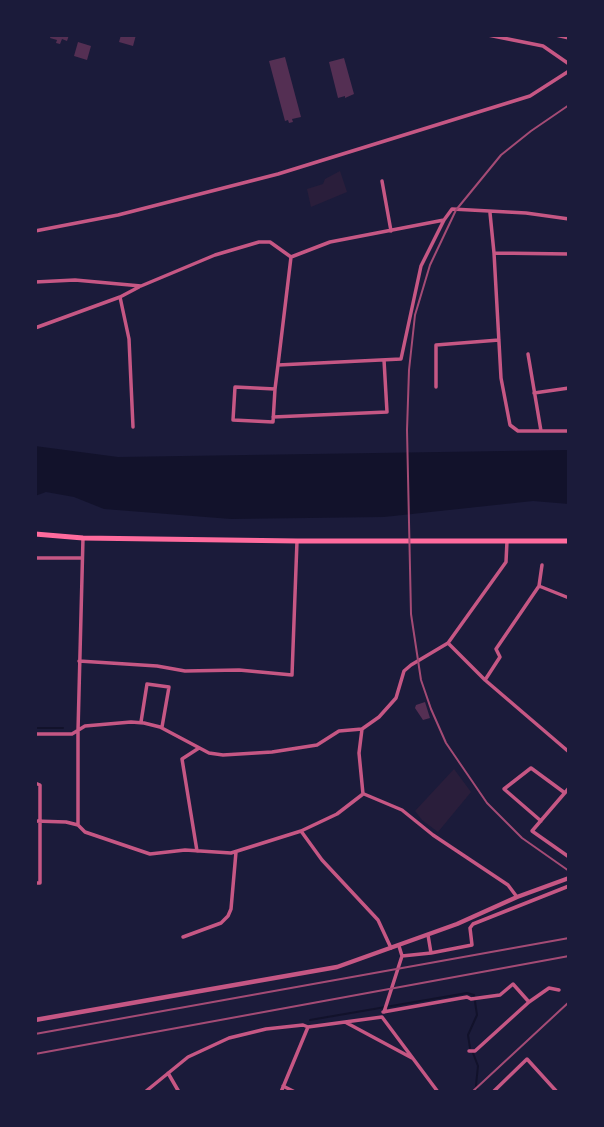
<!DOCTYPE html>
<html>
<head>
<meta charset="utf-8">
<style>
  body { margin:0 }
  #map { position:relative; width:604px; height:1127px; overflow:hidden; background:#1b1b3a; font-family:Lato,sans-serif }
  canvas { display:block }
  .frame { position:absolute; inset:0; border:37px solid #1b1b3a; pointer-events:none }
</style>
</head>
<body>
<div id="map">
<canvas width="604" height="1127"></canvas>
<div class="frame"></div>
</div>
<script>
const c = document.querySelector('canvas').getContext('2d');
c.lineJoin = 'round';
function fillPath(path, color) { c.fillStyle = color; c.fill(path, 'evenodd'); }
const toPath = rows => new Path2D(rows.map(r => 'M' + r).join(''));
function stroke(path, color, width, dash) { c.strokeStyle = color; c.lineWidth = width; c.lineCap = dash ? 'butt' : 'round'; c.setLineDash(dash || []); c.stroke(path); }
const green = toPath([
  [340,171,347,192,311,207,307,189,323,184,325,179],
  [454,769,471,792,438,832,422,820,415,811]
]);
const water = toPath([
  [35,446,118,457,569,450,569,504,533,501,384,517,231,519,104,509,74,497,46,492,35,496]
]);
const stream = toPath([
  [35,728,63,728],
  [310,1020,467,993,474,995,477,1015,468,1035,470,1048],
  [473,1053,478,1066,476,1085,478,1092]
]);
const building = toPath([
  [51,35,69,35,67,41,62,39,60,44,56,43,57,40,50,38],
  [121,35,136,35,133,46,119,42],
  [78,42,91,46,87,60,74,56],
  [285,57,301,117,292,119,293,122,289,123,288,120,285,121,269,61],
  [344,58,354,94,345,98,345,96,338,98,329,62],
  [425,702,430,718,423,720,415,708,416,705]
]);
const minor = toPath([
  [488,35,543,46,569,64],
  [556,35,569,38],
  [382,181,391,231],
  [490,213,494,253,569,254],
  [35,231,118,215,278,174,530,96,569,71],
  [494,253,501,378,510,425,518,431,569,431],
  [291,257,278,365,401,359,421,266,444,220],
  [35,282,75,280,141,286,215,255,259,242,270,242,291,257,330,242,444,220,452,209,526,213,569,219],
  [35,328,120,297],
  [528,354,541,431],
  [436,387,436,345,499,340],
  [275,389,273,422,233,420,235,387,275,389,278,365],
  [534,393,569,388],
  [273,417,387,412,384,360],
  [133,427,129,339,120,297,139,287],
  [35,558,82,558],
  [539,586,569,598],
  [448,643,485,680,569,752],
  [79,661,157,666,185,671,239,670,292,675,297,541],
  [485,680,500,657,496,649,539,586,542,565],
  [141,722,147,684,169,687,162,727],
  [362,729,359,753,363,794],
  [35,734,72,734,85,726,131,722,144,723,160,727,209,753,223,755,272,752,317,745,339,731,362,729,379,717,396,698,404,671,411,665,448,643,506,562,507,541],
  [35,783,40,785,40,883,35,883],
  [569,788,532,831,569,857],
  [364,794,402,810,433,835,508,885,517,897],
  [35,821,66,822,78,825,85,832,150,854,185,850,231,853,301,831,337,814,363,794],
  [541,821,504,789,531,768,565,793],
  [78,825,78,731,83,538],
  [301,831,322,860,378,920,391,948],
  [197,851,182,759,199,748],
  [428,935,431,953,472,945,470,928,473,924,569,886],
  [183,937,221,923,228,916,231,909,236,852],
  [402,956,431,953],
  [383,1012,467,997,471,999,500,995,513,984,529,1002],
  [384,1012,402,956,399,946],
  [382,1017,438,1092],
  [345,1022,412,1058],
  [469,1051,475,1051,529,1002,549,988,559,990],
  [168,1073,179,1092],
  [283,1086,295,1092],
  [145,1092,188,1057,229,1038,266,1029,303,1025,308,1027,382,1017],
  [281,1092,308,1027],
  [493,1092,527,1059,557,1092]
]);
const tertiary = toPath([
  [35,1020,337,967,457,924,517,897,569,878]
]);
const secondary = toPath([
  [35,534,83,538,297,541,569,541]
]);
const rail = toPath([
  [569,105,531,131,501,155,456,210,430,265,415,315,409,370,407,430,411,614,421,680,431,709,446,743,487,803,522,838,569,871],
  [35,1034,569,938],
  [35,1054,569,956],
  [472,1092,569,1002]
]);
fillPath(green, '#2a1e3b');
fillPath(water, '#12122b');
stroke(stream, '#12122b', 2);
fillPath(building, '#542f53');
stroke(minor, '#c65784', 3.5);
stroke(tertiary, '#c65784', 4.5);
stroke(secondary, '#ff6b9d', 5);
stroke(rail, '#a44b75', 2);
</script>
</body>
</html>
